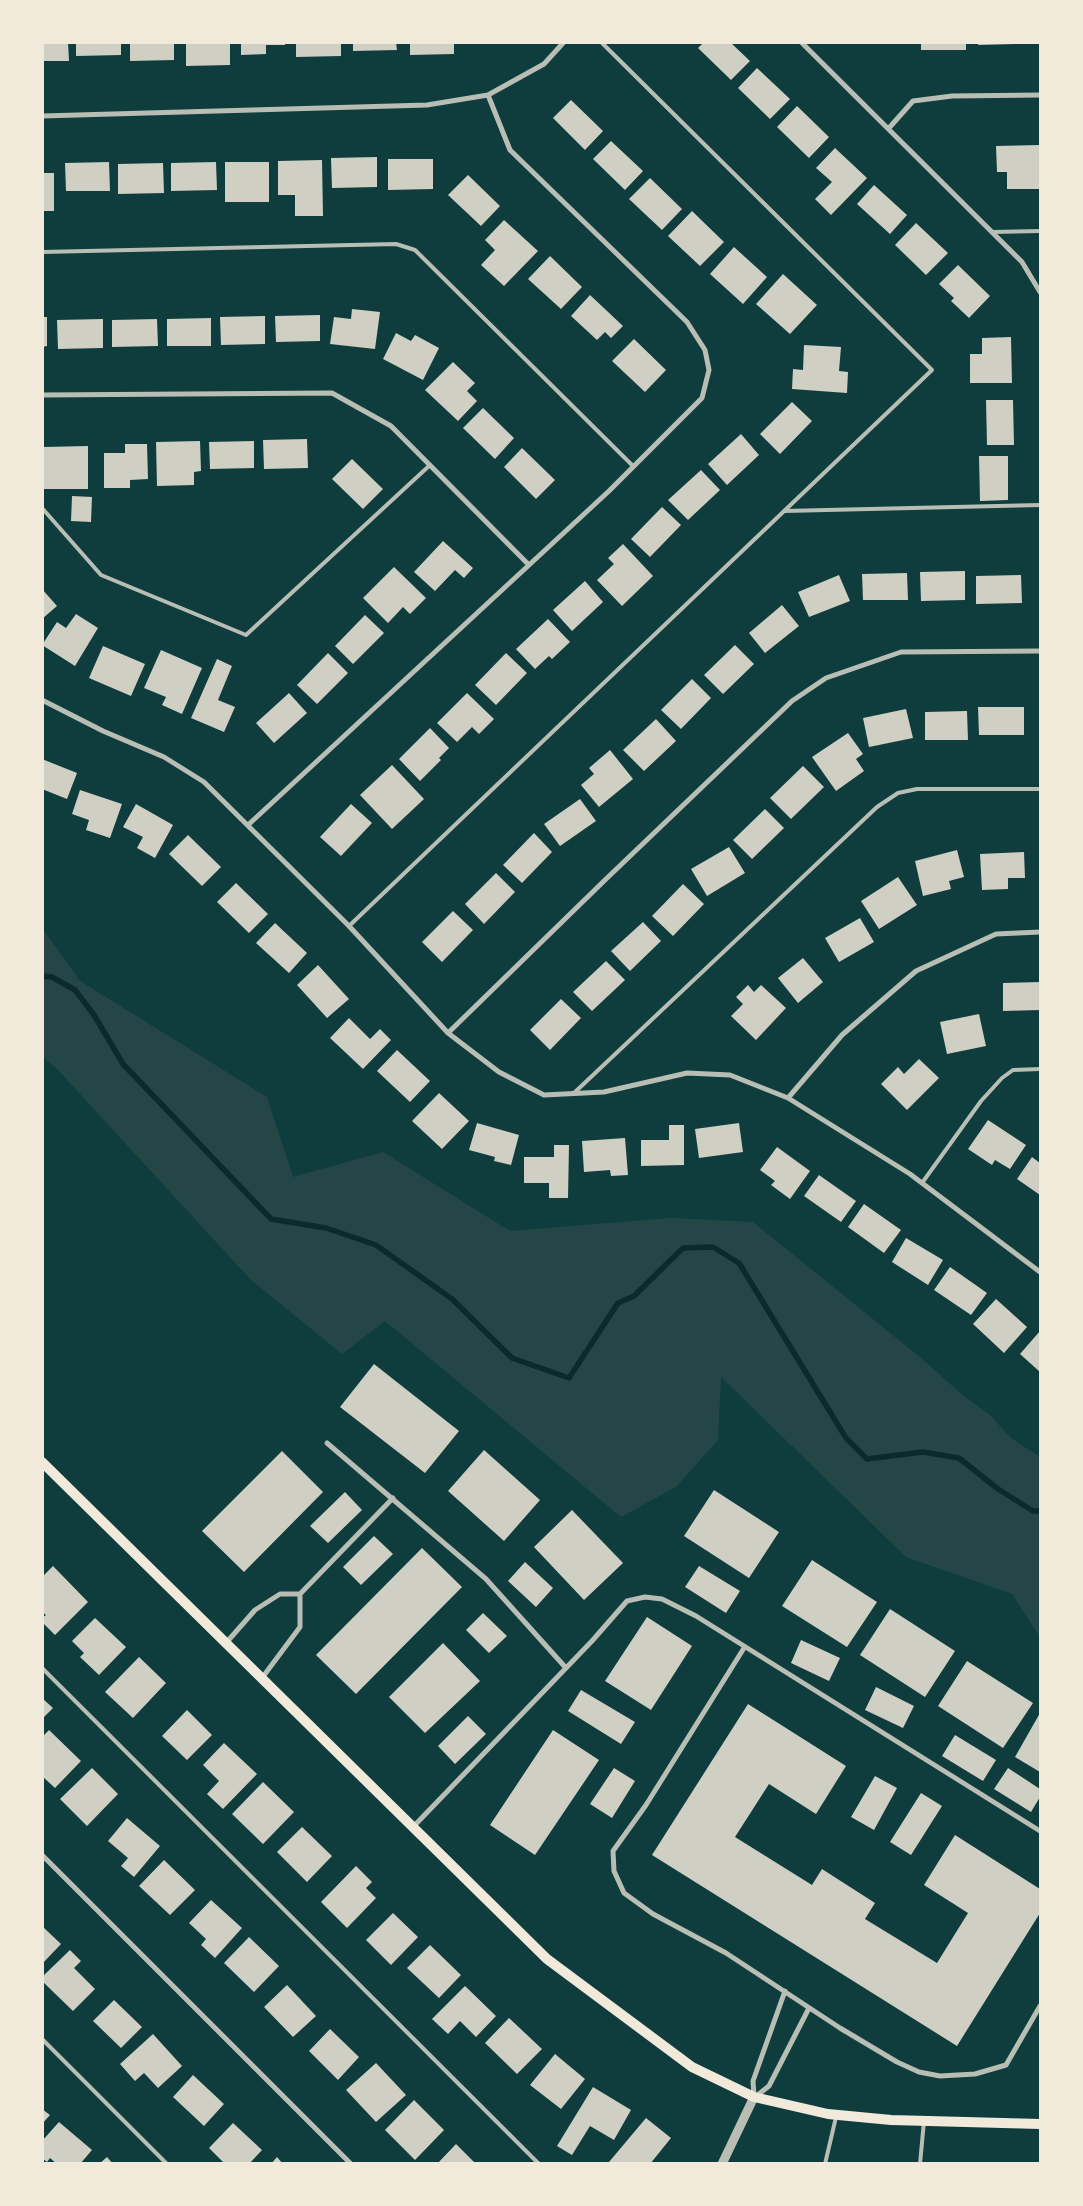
<!DOCTYPE html>
<html>
<head>
<meta charset="utf-8">
<style>
  body { margin:0 }
  #map { position:relative; width:1083px; height:2206px; overflow:hidden; background:#0f3d3e; font-family:"DejaVu Sans",sans-serif }
  canvas { display:block }
  .frame { position:absolute; inset:0; border:44px solid #f1e9da; pointer-events:none }
</style>
</head>
<body>
<div id="map">
<canvas width="1083" height="2206"></canvas>
<div class="frame"></div>
</div>
<script>
const c = document.querySelector('canvas').getContext('2d');
c.lineJoin = 'round';
function fillPath(path, color) { c.fillStyle = color; c.fill(path, 'evenodd'); }
const toPath = rows => new Path2D(rows.map(r => 'M' + r).join(''));
function stroke(path, color, width, dash) { c.strokeStyle = color; c.lineWidth = width; c.lineCap = dash ? 'butt' : 'round'; c.setLineDash(dash || []); c.stroke(path); }
const green = toPath([
  [42,928,80,981,267,1097,293,1177,383,1152,510,1231,671,1218,753,1222,921,1358,965,1397,990,1415,1011,1438,1040,1457,1040,1637,1012,1594,906,1557,721,1377,718,1440,676,1487,621,1517,385,1321,342,1354,250,1279,58,1070,43,1057]
]);
const stream = toPath([
  [42,976,52,977,75,990,94,1015,123,1064,271,1219,326,1228,376,1245,452,1299,512,1358,569,1378,618,1303,634,1296,683,1248,713,1247,739,1263,846,1438,867,1459,923,1452,959,1458,998,1489,1033,1511,1040,1511]
]);
const building = toPath([
  [42,42,68,42,69,61,42,61],
  [76,42,121,42,121,55,76,56],
  [130,42,174,42,174,60,130,61],
  [186,42,230,42,230,65,186,66],
  [241,42,285,42,285,45,266,45,266,54,241,55],
  [296,42,341,42,341,56,296,57],
  [353,42,396,42,397,50,353,51],
  [410,42,454,42,454,54,410,55],
  [704,42,730,42,750,61,731,80,698,48],
  [921,42,966,42,966,50,921,50],
  [978,42,1015,42,1015,44,978,45],
  [757,68,790,99,770,119,738,88],
  [571,100,603,131,585,150,553,118],
  [797,106,829,137,809,158,777,127],
  [611,141,643,171,625,190,593,159],
  [1039,145,1039,189,1007,189,1007,172,997,172,996,146],
  [835,148,867,178,831,215,815,199,832,182,816,168],
  [377,157,377,187,332,188,331,158],
  [388,159,433,159,433,189,388,190],
  [322,160,323,216,295,216,295,195,278,195,278,161],
  [109,162,110,191,66,191,65,163],
  [216,162,217,190,171,191,171,163],
  [225,162,269,162,269,202,225,202],
  [163,163,164,193,118,194,118,164],
  [42,173,54,173,54,211,42,211],
  [468,175,500,206,481,226,448,195],
  [650,178,682,209,662,230,629,199],
  [874,185,907,215,890,234,857,204],
  [692,211,724,242,700,266,668,236],
  [504,220,538,251,504,286,481,265,495,250,485,240],
  [916,223,948,253,926,275,895,245],
  [734,247,767,277,743,304,710,274],
  [550,256,582,287,561,309,528,279],
  [958,265,990,296,969,318,951,301,954,298,939,284],
  [783,274,817,305,790,334,756,304],
  [590,295,623,326,611,338,605,332,597,340,571,316],
  [352,309,380,312,375,349,330,344,334,317,351,319],
  [320,315,320,341,276,342,275,316],
  [265,316,265,344,221,345,220,317],
  [42,317,47,317,47,346,42,347],
  [211,318,211,346,167,346,167,319],
  [103,319,103,348,58,349,57,320],
  [157,319,158,346,112,347,112,320],
  [396,333,411,341,415,335,439,348,423,380,383,359],
  [1011,337,1012,383,970,383,970,354,982,354,982,338],
  [634,339,666,370,645,392,612,361],
  [804,345,841,347,839,371,848,372,847,393,792,389,793,369,803,370],
  [453,362,475,383,467,391,477,401,458,421,425,390],
  [986,400,1013,400,1014,445,987,445],
  [792,402,812,421,780,454,760,434],
  [483,408,514,438,495,459,463,428],
  [741,434,759,455,727,485,708,464],
  [307,439,308,468,264,469,263,440],
  [200,441,201,471,194,472,194,485,157,486,156,442],
  [254,441,254,468,210,469,209,442],
  [125,444,147,444,148,479,130,480,130,488,104,488,104,453,125,453],
  [88,446,88,489,44,489,44,447],
  [522,448,555,480,536,499,504,467],
  [979,456,1008,456,1008,500,980,501],
  [352,459,383,489,363,509,332,479],
  [701,470,720,490,688,520,668,500],
  [72,496,92,497,91,522,71,521],
  [662,507,681,525,650,557,631,539],
  [443,541,473,568,464,578,455,570,435,591,414,572],
  [623,544,653,576,622,606,597,580,614,564,608,558],
  [394,567,426,598,410,614,403,607,388,623,363,598],
  [965,571,965,600,921,601,920,572],
  [907,573,908,600,863,600,862,574],
  [839,575,850,601,809,617,798,592],
  [1021,575,1022,603,976,604,976,576],
  [585,581,603,602,572,631,553,610],
  [42,589,57,606,42,619],
  [782,605,799,626,765,653,749,633],
  [76,614,98,628,75,666,42,645,57,622,66,628],
  [365,615,384,633,353,664,335,646],
  [548,619,570,642,552,659,549,656,535,669,516,649],
  [735,645,754,664,723,694,704,675],
  [103,646,145,664,131,696,89,678],
  [161,650,202,668,182,714,162,705,166,697,144,688],
  [328,653,348,673,317,704,297,685],
  [506,653,527,673,496,705,475,685],
  [217,659,232,666,218,700,235,707,224,732,191,718],
  [692,679,711,698,681,729,661,710],
  [289,693,307,713,274,743,256,723],
  [467,693,494,719,479,734,472,727,457,742,437,723],
  [978,707,1024,707,1024,735,979,735],
  [906,709,913,738,869,747,863,718],
  [967,711,968,740,925,740,925,712],
  [656,719,676,741,644,771,623,750],
  [430,728,449,748,439,758,441,760,420,781,399,759],
  [848,733,863,754,856,759,864,771,836,791,812,757],
  [610,750,633,779,599,807,581,785,594,774,589,768],
  [42,759,77,773,67,799,42,789],
  [392,765,424,799,392,829,360,795],
  [803,766,824,787,791,819,770,798],
  [80,790,122,804,110,838,86,830,89,820,72,814],
  [580,799,596,821,560,846,544,824],
  [136,804,173,825,155,858,137,848,143,837,123,827],
  [351,804,372,823,341,856,320,837],
  [765,809,784,828,752,859,733,840],
  [534,833,552,852,522,883,503,865],
  [188,835,221,867,202,886,169,854],
  [729,847,745,873,707,896,691,869],
  [957,850,964,877,949,881,951,889,923,896,915,861],
  [1024,852,1025,878,1008,878,1008,889,982,890,980,854],
  [496,873,515,892,484,924,465,904],
  [898,877,917,905,879,929,861,901],
  [236,883,268,914,249,933,217,902],
  [683,884,704,904,673,936,652,916],
  [453,911,473,930,442,962,422,942],
  [860,918,874,942,839,962,825,938],
  [643,922,661,941,630,971,611,951],
  [275,923,307,953,289,973,256,943],
  [803,958,823,982,798,1003,778,978],
  [606,961,625,980,592,1011,573,992],
  [318,965,349,999,327,1018,297,985],
  [1040,982,1040,1010,1003,1011,1003,983],
  [748,985,754,992,761,985,786,1008,756,1040,731,1016,743,1004,736,997],
  [561,999,581,1018,550,1050,530,1030],
  [979,1014,986,1046,947,1054,940,1022],
  [349,1018,370,1039,380,1029,391,1040,363,1069,330,1038],
  [397,1050,430,1081,410,1102,377,1071],
  [919,1059,939,1078,907,1110,881,1084,898,1067,904,1074],
  [439,1093,469,1121,442,1149,412,1121],
  [988,1120,1026,1145,1010,1169,995,1160,992,1165,968,1149],
  [477,1123,519,1135,511,1165,494,1161,495,1157,469,1150],
  [739,1123,743,1152,699,1158,695,1129],
  [669,1125,684,1125,684,1165,641,1166,641,1140,669,1140],
  [625,1138,628,1175,611,1176,610,1170,584,1172,582,1141],
  [554,1145,569,1145,568,1198,549,1198,549,1183,524,1183,524,1157,554,1157],
  [777,1147,810,1171,790,1199,771,1185,775,1181,760,1170],
  [1032,1157,1040,1163,1040,1195,1017,1179],
  [819,1175,856,1201,841,1222,804,1196],
  [864,1204,901,1230,884,1253,848,1227],
  [906,1238,943,1260,928,1285,892,1262],
  [950,1267,987,1293,971,1315,934,1290],
  [996,1299,1027,1327,1004,1353,973,1324],
  [1040,1331,1040,1372,1020,1354],
  [374,1364,459,1431,425,1473,340,1407],
  [484,1450,540,1500,504,1541,448,1491],
  [282,1451,323,1492,244,1572,202,1531],
  [714,1490,779,1532,749,1578,684,1536],
  [345,1492,362,1510,328,1543,310,1526],
  [572,1510,623,1563,584,1600,534,1547],
  [374,1536,393,1554,361,1585,343,1567],
  [422,1548,462,1587,356,1694,316,1655],
  [812,1560,877,1602,847,1647,782,1606],
  [525,1562,553,1588,536,1607,508,1581],
  [53,1566,88,1602,55,1635,42,1622,42,1618,46,1615,42,1612,42,1577],
  [699,1566,740,1591,726,1613,685,1587],
  [890,1609,955,1651,925,1697,860,1655],
  [483,1613,507,1636,489,1653,466,1630],
  [647,1617,692,1646,651,1710,605,1681],
  [95,1618,126,1647,99,1675,80,1657,84,1653,72,1641],
  [801,1640,840,1658,829,1681,791,1663],
  [443,1643,480,1681,425,1733,389,1697],
  [139,1657,166,1683,133,1718,105,1692],
  [967,1661,1033,1703,1003,1748,938,1706],
  [876,1687,914,1706,903,1728,865,1710],
  [581,1690,635,1722,621,1744,568,1711],
  [42,1698,53,1708,42,1719],
  [748,1704,846,1766,816,1814,769,1784,735,1837,812,1885,822,1869,875,1903,865,1919,937,1963,968,1913,924,1885,955,1835,1040,1889,1040,1913,957,2046,652,1855],
  [187,1710,212,1735,187,1760,162,1736],
  [1040,1713,1040,1772,1015,1757],
  [468,1716,486,1734,455,1764,438,1746],
  [49,1730,81,1761,55,1788,42,1776,42,1737],
  [553,1730,599,1760,535,1855,490,1825],
  [955,1735,996,1760,983,1781,942,1756],
  [224,1743,257,1774,223,1809,207,1794,219,1781,203,1765],
  [92,1768,118,1794,87,1826,60,1799],
  [614,1768,635,1781,612,1818,590,1804],
  [1008,1768,1040,1789,1040,1797,1031,1812,994,1789],
  [875,1776,897,1788,874,1830,851,1817],
  [263,1782,294,1812,263,1844,232,1814],
  [921,1793,942,1806,911,1855,890,1842],
  [127,1818,160,1846,134,1877,121,1866,128,1858,108,1841],
  [302,1827,332,1856,307,1882,277,1852],
  [164,1860,195,1890,170,1915,139,1886],
  [356,1866,372,1882,366,1888,376,1898,347,1928,321,1902],
  [211,1900,242,1928,215,1958,201,1945,206,1939,189,1923],
  [393,1913,418,1937,391,1965,366,1940],
  [42,1926,61,1944,42,1964],
  [249,1937,279,1966,254,1992,224,1963],
  [430,1945,461,1975,439,1998,407,1968],
  [70,1950,81,1961,74,1968,95,1989,73,2011,42,1981,42,1977],
  [287,1985,316,2016,293,2037,264,2007],
  [465,1986,496,2016,476,2037,460,2021,448,2034,432,2019],
  [114,2000,142,2027,121,2048,93,2021],
  [509,2018,542,2049,517,2074,485,2043],
  [330,2029,359,2057,338,2080,309,2051],
  [153,2034,182,2066,158,2088,144,2073,135,2081,120,2064],
  [555,2054,585,2079,561,2109,530,2085],
  [376,2063,406,2095,376,2122,346,2090],
  [193,2075,224,2104,204,2126,173,2097],
  [593,2087,631,2110,614,2140,590,2126,572,2155,557,2146],
  [414,2100,444,2130,415,2160,385,2130],
  [42,2109,50,2115,42,2124],
  [646,2118,671,2138,650,2164,611,2164,609,2162],
  [59,2122,92,2150,80,2164,57,2164,50,2158,47,2162,42,2158,42,2141],
  [233,2123,262,2150,249,2164,225,2164,209,2148],
  [456,2144,476,2164,437,2164],
  [107,2157,113,2164,99,2164],
  [277,2157,283,2164,271,2164]
]);
const service = toPath([
  [992,232,1040,231],
  [42,252,396,244,415,250,633,466],
  [42,508,101,575,246,635,430,465],
  [784,511,1040,505],
  [349,926,932,370,601,42],
  [574,1093,877,807,898,793,917,789,1040,789],
  [922,1183,981,1101,1002,1078,1013,1070,1040,1069],
  [42,1668,539,2164],
  [42,2039,167,2164],
  [825,2164,836,2117],
  [920,2164,924,2121]
]);
const minor = toPath([
  [801,42,1022,262,1040,292],
  [42,116,427,105,488,95,544,64,564,42],
  [889,128,913,101,952,96,1040,95],
  [42,395,332,393,391,426,529,565],
  [42,700,103,731,164,757,204,782,349,926,448,1033,499,1072,544,1095,604,1092,687,1073,730,1075,788,1098,910,1174,1040,1272],
  [248,825,609,491,702,398,709,370,705,350,687,322,510,150,488,95],
  [448,1033,605,880,792,701,826,678,901,652,1040,651],
  [788,1098,842,1035,916,971,996,934,1040,932],
  [327,1443,486,1579,566,1668],
  [226,1643,255,1610,280,1594,300,1594],
  [744,1648,646,1805,613,1851,614,1871,624,1893,653,1914,726,1953,840,2028,897,2062,919,2072,940,2076,975,2074,1006,2065,1040,2006],
  [262,1678,300,1627,300,1594,393,1498],
  [413,1827,592,1641,627,1601,645,1597,662,1599,696,1616,1040,1831],
  [42,1855,351,2164],
  [754,2097,753,2081,785,1991],
  [755,2097,769,2086,809,2008]
]);
const tertiary = toPath([
  [722,2164,754,2097]
]);
const secondary = toPath([
  [42,1462,547,1959,692,2067,754,2097,828,2114,891,2120,1040,2124]
]);
fillPath(green, '#244646');
stroke(stream, '#0a2a2b', 5.5);
fillPath(building, '#cfcfc3');
stroke(service, '#b8beb3', 4);
stroke(minor, '#b8beb3', 5);
stroke(tertiary, '#b8beb3', 9);
stroke(secondary, '#f1e9da', 10);
</script>
</body>
</html>
